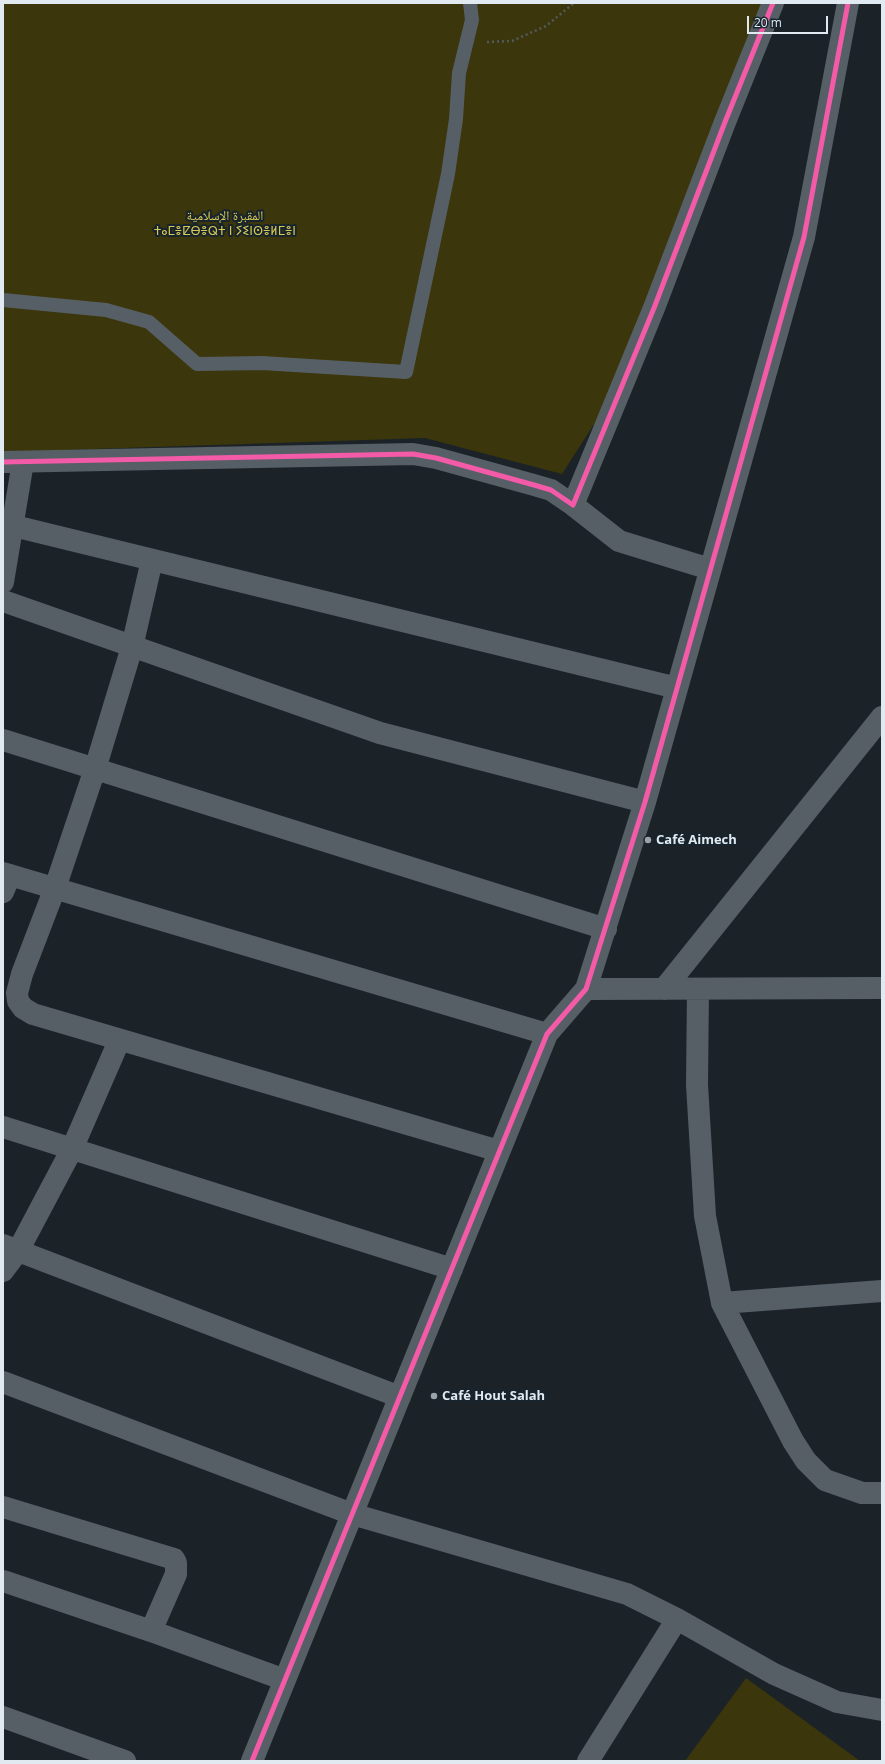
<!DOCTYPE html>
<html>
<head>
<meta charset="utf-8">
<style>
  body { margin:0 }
  #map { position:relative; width:885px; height:1764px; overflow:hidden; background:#1c2328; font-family:"Open Sans",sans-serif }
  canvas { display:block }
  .frame { position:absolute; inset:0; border:4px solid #e1eaf0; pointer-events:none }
  .scale { position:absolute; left:747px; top:16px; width:81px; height:18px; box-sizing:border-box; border:2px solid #e1eaf0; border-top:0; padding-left:5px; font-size:12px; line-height:14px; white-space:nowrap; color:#e1eaf0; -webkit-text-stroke:3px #17242d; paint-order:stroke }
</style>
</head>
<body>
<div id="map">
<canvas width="885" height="1764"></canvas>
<div class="frame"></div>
<div class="scale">20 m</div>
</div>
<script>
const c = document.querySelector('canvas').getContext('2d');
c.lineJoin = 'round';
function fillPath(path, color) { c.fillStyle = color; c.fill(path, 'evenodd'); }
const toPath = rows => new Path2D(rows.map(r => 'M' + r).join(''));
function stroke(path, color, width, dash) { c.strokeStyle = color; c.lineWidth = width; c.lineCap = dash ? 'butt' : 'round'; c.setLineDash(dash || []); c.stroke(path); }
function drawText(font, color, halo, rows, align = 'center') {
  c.font = font + ' "Open Sans","Noto Naskh Arabic","Noto Sans Tifinagh",sans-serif'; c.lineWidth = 4; c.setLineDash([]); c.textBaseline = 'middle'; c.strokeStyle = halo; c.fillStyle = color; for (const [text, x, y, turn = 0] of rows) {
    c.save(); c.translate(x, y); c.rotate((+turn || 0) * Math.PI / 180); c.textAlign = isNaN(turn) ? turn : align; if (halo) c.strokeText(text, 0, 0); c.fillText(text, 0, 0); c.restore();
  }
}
const green = toPath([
  [3,3,774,3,618,387,562,474,425,438,3,452],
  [746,1678,860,1761,685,1761]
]);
const path = toPath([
  [487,42,512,41,546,26,574,3]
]);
const service = toPath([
  [3,300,106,310,149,322,197,364,262,363,406,372,448,174,456,119,459,73,472,20,470,3]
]);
const minor = toPath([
  [3,462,413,454,436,458,534,485,551,490,573,505,654,308,725,122,773,3],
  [573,505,619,541,710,569],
  [14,526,677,688],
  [152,560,132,647,95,769,55,888,22,974,17,993,18,1001,23,1008,33,1014,499,1151],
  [3,582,23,462],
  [3,601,380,733,645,802],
  [3,740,606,929],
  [3,873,547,1034],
  [3,892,10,875],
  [586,989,882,988],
  [664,989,882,717],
  [698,989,697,1085,705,1216,722,1303,793,1441,806,1461,825,1480,862,1493,882,1493],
  [3,1127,452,1269],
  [3,1245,400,1397],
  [3,1271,18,1251,72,1149,119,1041],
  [722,1303,882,1291],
  [3,1382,352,1514,627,1594,677,1619,774,1674,837,1702,882,1710],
  [3,1507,174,1559,176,1563,176,1574,151,1631],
  [3,1581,151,1631,285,1680],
  [3,1717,125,1761],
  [252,1761,547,1034,586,989,645,802,804,237,848,3],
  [588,1761,677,1619]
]);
const cycleway = toPath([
  [3,462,413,454,436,458,534,485,551,490,573,505,654,308,725,122,773,3],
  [252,1761,547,1034,586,989,645,802,804,237,848,3]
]);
const markers = [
  [648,840,4,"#9ca4aa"],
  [434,1396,4,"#9ca4aa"]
];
const parkNames = [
  ["المقبرة الإسلامية",225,216],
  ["ⵜⴰⵎⴻⵇⴱⴻⵕⵜ ⵏ ⵢⵉⵏⵙⴻⵍⵎⴻⵏ",225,231]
];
const poiNames = [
  ["Café Aimech",656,840],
  ["Café Hout Salah",442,1396]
];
fillPath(green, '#3b360b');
stroke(path, '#535a5f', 2.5, [2, 3]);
stroke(service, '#565f66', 14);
stroke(minor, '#565f66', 22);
stroke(cycleway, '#f35aa7', 5);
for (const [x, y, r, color] of markers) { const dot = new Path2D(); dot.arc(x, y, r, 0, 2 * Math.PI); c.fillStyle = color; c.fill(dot); stroke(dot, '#17242d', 1.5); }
drawText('13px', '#d8c955', '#17242d', parkNames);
drawText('bold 13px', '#e1eaf0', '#17242d', poiNames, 'left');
</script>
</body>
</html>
